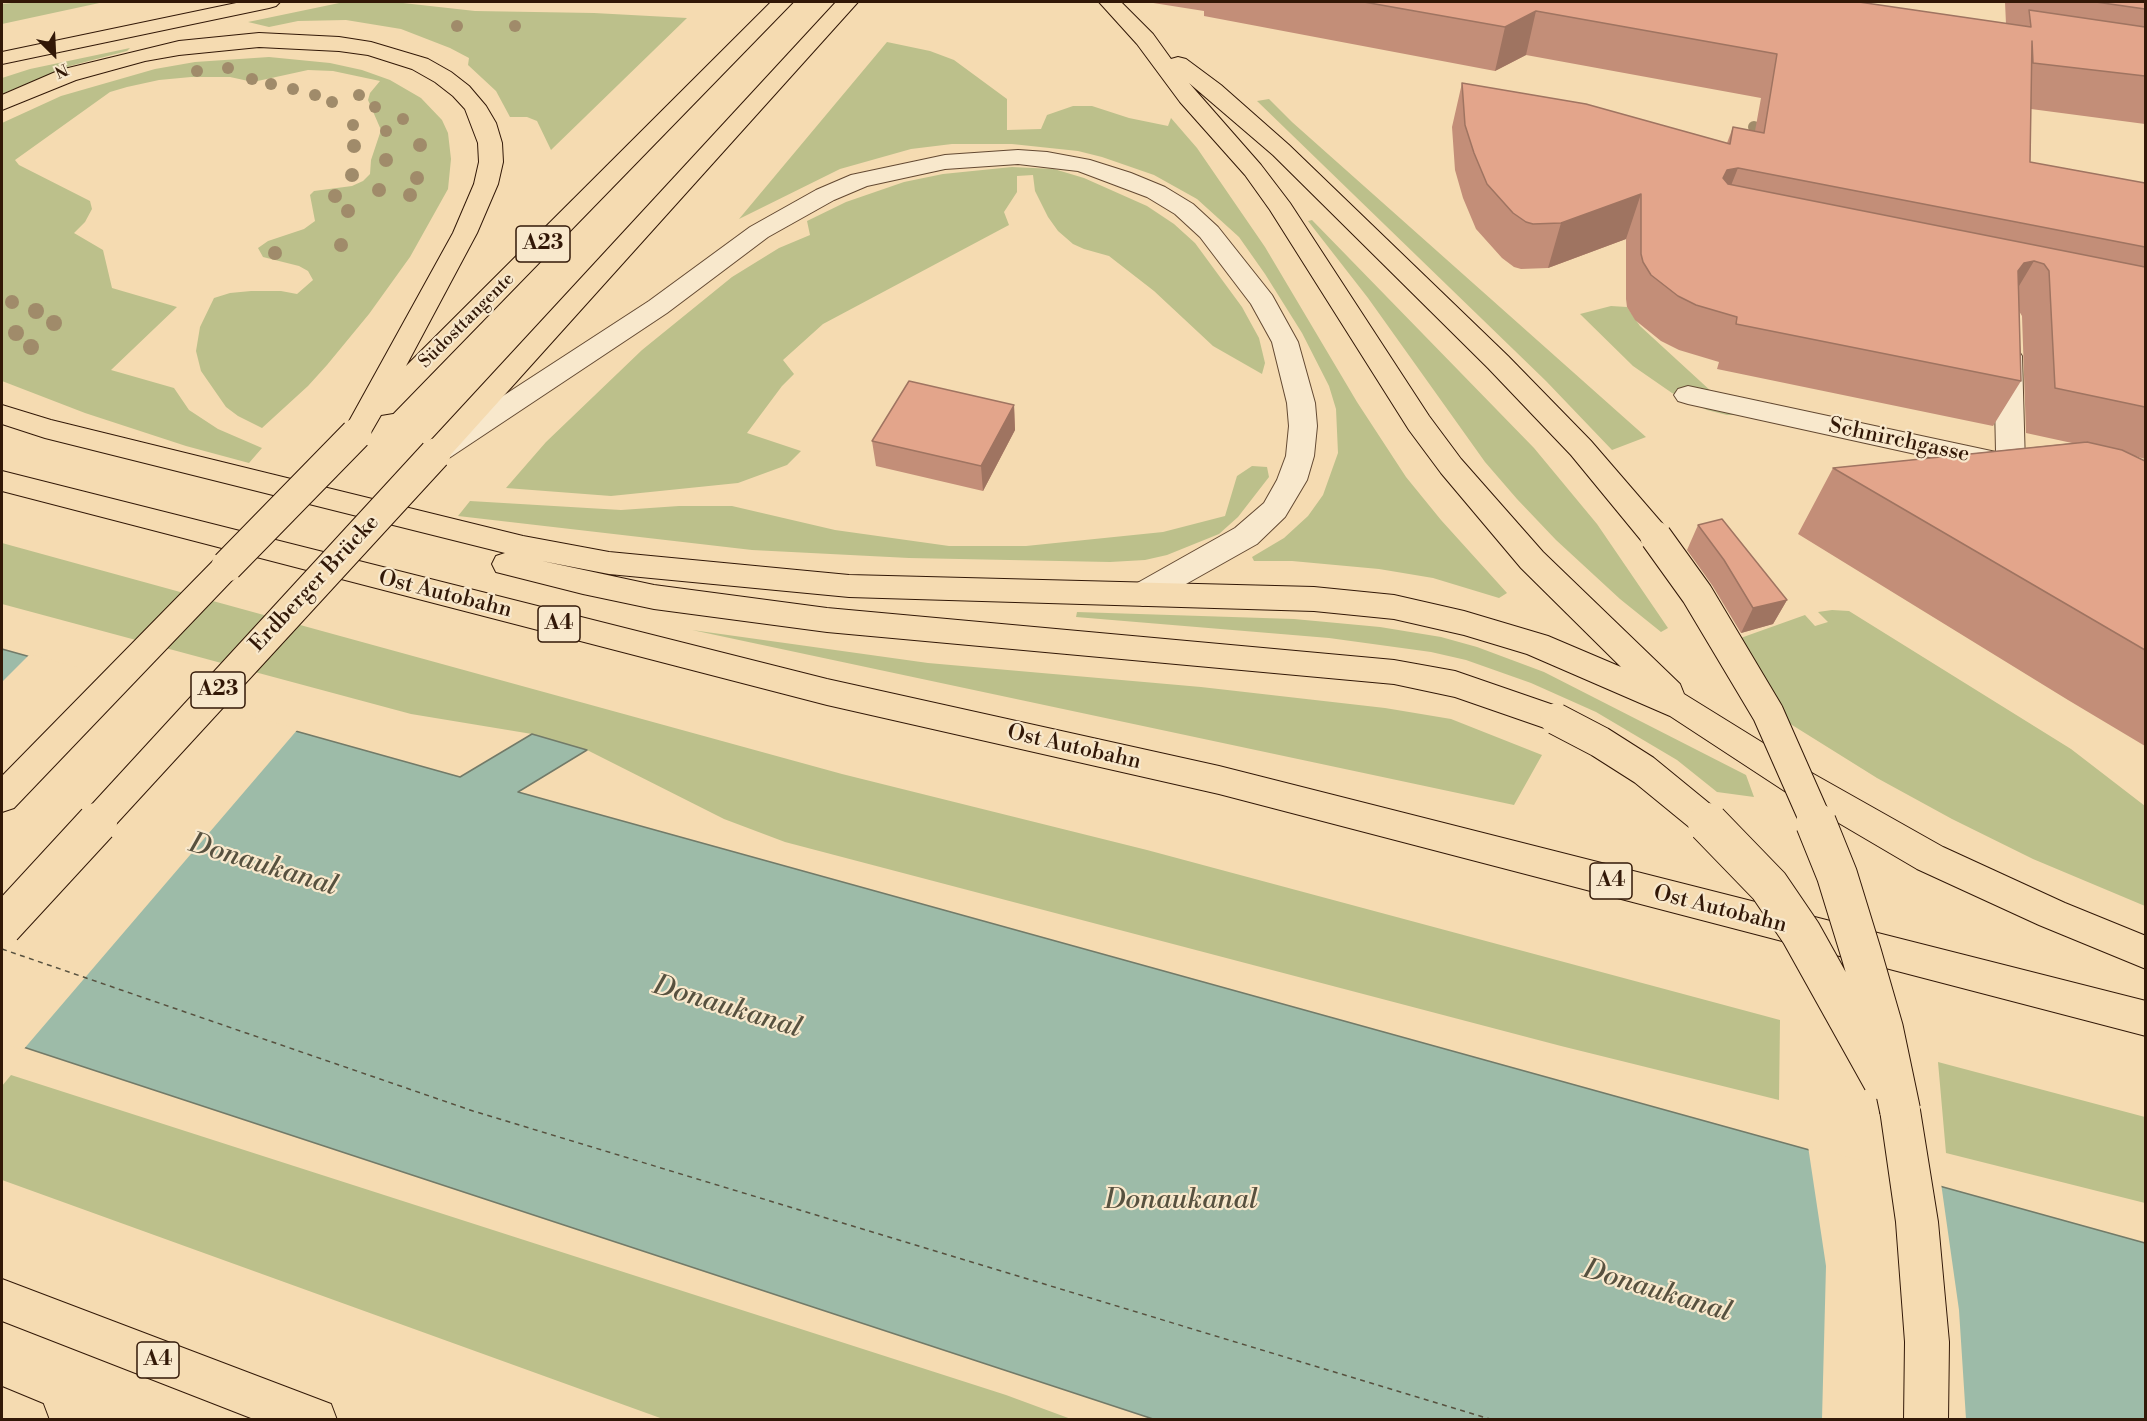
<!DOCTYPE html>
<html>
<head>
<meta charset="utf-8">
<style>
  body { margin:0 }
  #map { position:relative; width:2147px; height:1421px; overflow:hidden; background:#f5dbb1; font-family:"Libre Bodoni",serif }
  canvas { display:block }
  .frame { position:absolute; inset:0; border:3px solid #321807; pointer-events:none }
  .north { position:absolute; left:24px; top:24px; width:60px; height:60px; -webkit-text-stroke:4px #f8e8cc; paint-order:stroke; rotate:156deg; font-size:16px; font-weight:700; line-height:24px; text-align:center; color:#321807 }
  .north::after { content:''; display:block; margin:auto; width:21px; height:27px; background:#321807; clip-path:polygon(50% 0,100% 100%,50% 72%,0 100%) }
</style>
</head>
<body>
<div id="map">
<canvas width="2147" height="1421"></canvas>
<div class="frame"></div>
<div class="north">N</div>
</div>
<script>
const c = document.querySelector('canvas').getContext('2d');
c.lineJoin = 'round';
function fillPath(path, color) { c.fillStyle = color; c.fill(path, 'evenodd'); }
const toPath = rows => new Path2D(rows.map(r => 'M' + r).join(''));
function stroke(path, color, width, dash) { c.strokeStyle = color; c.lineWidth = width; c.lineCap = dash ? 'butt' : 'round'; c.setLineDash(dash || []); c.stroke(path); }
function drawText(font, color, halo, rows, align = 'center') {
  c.font = font + ' "Libre Bodoni",serif'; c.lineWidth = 4.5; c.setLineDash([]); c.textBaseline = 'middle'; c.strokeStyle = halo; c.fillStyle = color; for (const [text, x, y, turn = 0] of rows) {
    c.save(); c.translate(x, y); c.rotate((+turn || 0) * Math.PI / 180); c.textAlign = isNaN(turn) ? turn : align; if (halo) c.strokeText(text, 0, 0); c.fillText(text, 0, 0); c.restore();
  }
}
const green = toPath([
  [21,2,104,2,2,24,2,4],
  [344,2,394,2,475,11,594,13,687,18,551,150,537,121,527,117,510,117,496,91,468,65,469,58,450,48,401,29,346,20,298,21,269,27,248,22],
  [887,42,930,51,954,60,1007,99,1007,130,1041,129,1047,115,1073,106,1092,106,1129,118,1168,126,1171,118,1197,148,1265,247,1357,402,1406,477,1441,520,1507,593,1499,598,1433,578,1379,569,1292,561,1254,561,1252,557,1284,538,1308,516,1323,495,1338,453,1336,409,1329,386,1302,333,1265,274,1239,237,1197,199,1154,175,1102,157,1078,151,1012,144,952,144,911,149,840,169,739,219],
  [130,48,127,51,70,66,2,94,2,78,30,69],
  [269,57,330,63,362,70,390,80,421,98,442,120,448,133,451,159,448,189,410,257,369,314,327,365,308,386,262,428,238,416,226,407,201,371,196,351,200,327,214,298,230,293,251,291,281,291,297,294,313,280,308,271,299,266,263,257,258,248,268,241,304,229,315,221,310,195,314,191,352,186,363,181,370,174,371,160,381,130,368,100,370,93,380,81,333,71,308,70,253,82,230,77,191,77,159,80,127,87,110,92,15,160,19,165,90,201,92,209,85,222,74,233,103,250,112,288,177,307,111,370,174,388,189,410,218,429,262,448,249,463,186,446,85,413,2,381,2,123,61,96,155,69,195,62],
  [1269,99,1292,122,1646,437,1612,450,1546,381,1257,101],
  [1012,167,1054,169,1084,178,1147,206,1174,224,1195,243,1242,307,1259,338,1265,363,1262,374,1213,346,1154,291,1109,256,1084,249,1073,244,1058,231,1048,217,1035,191,1033,175,1017,176,1017,192,1004,212,1009,225,823,324,783,360,794,374,782,386,747,433,801,451,787,465,738,483,611,496,506,488,546,442,642,350,732,277,779,248,810,235,807,221,846,202,904,182,943,174],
  [1312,220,1534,448,1597,524,1668,628,1661,632,1620,599,1556,540,1517,499,1485,462,1368,298,1308,221],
  [1611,306,1627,307,1640,326,1737,415,1727,415,1707,410,1672,393,1633,366,1580,314],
  [1252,466,1267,467,1269,477,1238,517,1219,534,1167,555,1145,560,1110,562,909,558,752,550,458,516,470,501,621,510,679,506,732,506,835,530,949,546,1026,546,1163,532,1225,516,1237,476],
  [2,543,842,774,1147,850,1780,1020,1779,1100,1561,1046,785,842,724,819,587,750,532,734,411,714,2,604],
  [1832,610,1849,611,2071,749,2145,806,2145,906,2033,859,1952,819,1877,778,1744,695,1735,640,1805,615,1815,626,1828,622,1818,612],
  [1077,612,1294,619,1380,627,1441,637,1477,647,1544,672,1746,775,1754,797,1717,792,1677,760,1596,712,1531,683,1466,660,1431,652,1329,638,1076,617],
  [692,630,928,663,1201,687,1385,708,1451,719,1542,755,1514,805],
  [1938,1062,2145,1117,2145,1203,1946,1153],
  [11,1075,1006,1395,1071,1419,663,1419,2,1180,2,1086]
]);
const water = toPath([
  [2,649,460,777,532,734,587,750,518,792,2145,1243,2145,1419,1153,1419,2,1040,2,649]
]);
const pier = toPath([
  [30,654,298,729,23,1050,2,1043,2,682],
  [1808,1146,1941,1183,1959,1310,1966,1419,1822,1419,1826,1266]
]);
const ferry = toPath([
  [2,949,473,1111,1493,1420]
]);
const minor = toPath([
  [1018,150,1047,152,1090,160,1131,173,1165,187,1193,204,1218,227,1272,295,1298,342,1315,403,1317,426,1314,456,1307,480,1285,517,1257,544,1154,602,1143,606,1132,602,1127,594,1132,586,1235,528,1264,503,1277,480,1286,456,1289,426,1287,403,1272,342,1251,304,1200,237,1175,214,1147,197,1078,171,1018,164,945,169,867,186,834,200,768,237,667,313,449,458,439,461,429,458,425,451,429,444,649,301,750,227,816,190,851,175,945,155,1018,150],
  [2008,347,2018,350,2022,356,2025,465,2021,472,2011,475,1688,404,1678,401,1674,395,1678,389,1688,386,1996,452,1994,356,1998,350,2008,347]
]);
const highway = toPath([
  [241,2,280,2,276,6,269,8,2,64,2,52,241,2],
  [771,2,793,2,393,413,381,415,366,441,356,444,346,441,342,434,453,233,474,184,479,162,478,143,465,109,453,96,435,82,412,69,368,55,339,51,259,47,179,55,145,61,76,80,2,110,2,95,60,70,179,41,259,33,339,37,371,42,428,59,451,72,469,86,486,106,496,123,502,143,503,162,498,184,477,233,406,366,771,2],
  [836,2,858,2,445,461,435,464,425,461,421,454,425,447,836,2],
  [1099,2,1121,2,1153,34,1171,59,1178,57,1186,59,1221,85,1289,145,1508,356,1591,441,1667,529,1671,537,1667,545,1656,548,1645,545,1571,455,1488,368,1273,155,1189,83,1261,165,1290,203,1429,416,1461,459,1543,552,1680,684,1684,694,1810,772,1943,847,2065,903,2146,936,2146,969,2039,925,1917,869,1786,792,1670,716,1527,654,1464,635,1394,619,1314,611,849,597,609,574,542,561,654,585,827,608,1394,660,1455,671,1568,710,1573,719,1568,728,1556,732,1455,697,1394,684,827,632,654,609,583,594,496,572,492,564,496,556,505,553,45,438,2,424,2,405,51,420,523,536,609,552,849,575,1314,587,1394,595,1464,611,1548,636,1621,667,1521,568,1441,473,1409,430,1270,210,1245,175,1180,102,1137,44,1099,2],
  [2,471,827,679,1219,766,2146,1001,2146,1036,1219,794,827,705,2,491,2,471],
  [227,555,238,558,242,566,238,574,14,808,2,812,2,776,216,558,227,555],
  [1900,1091,1914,1097,1920,1110,1938,1222,1949,1342,1948,1420,1904,1420,1905,1342,1896,1222,1880,1110,1886,1097,1900,1091],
  [2,1279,331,1404,337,1420,256,1420,2,1321,2,1279],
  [2,1387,43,1404,49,1420,2,1420,2,1387]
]);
const highwayBridgeFar1 = toPath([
  [1656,537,1697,594,1768,713,1817,824],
  [227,566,356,434],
  [1556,719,1600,742,1644,770,1710,824],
  [95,824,435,454]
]);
const highwayBridge = toPath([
  [1708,823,1769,886,1801,933,1883,1080],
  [1816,823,1837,875,1861,953,1883,1029,1900,1110],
  [2,926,97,823]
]);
const trees = [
  [457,26,6],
  [515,26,6],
  [228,68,6],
  [197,71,6],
  [252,79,6],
  [271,84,6],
  [293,89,6],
  [315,95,6],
  [359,95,6],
  [332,102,6],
  [375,107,6],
  [403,119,6],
  [353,125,6],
  [1754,127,6],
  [386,131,6],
  [420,145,7],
  [354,146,7],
  [386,160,7],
  [352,175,7],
  [417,178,7],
  [379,190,7],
  [410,195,7],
  [335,196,7],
  [348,211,7],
  [341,245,7],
  [275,253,7],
  [12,302,7],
  [36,311,8],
  [54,323,8],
  [16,333,8],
  [31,347,8]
];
const wall = toPath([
  [1147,2,1859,2,2006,24,2005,2,2145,2,2145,124,2031,109,2030,162,2145,183,2145,459,2135,456,2145,461,2145,746,2068,700,1798,534,1833,468,2072,443,2026,433,2022,316,2019,311,2021,381,1993,426,1717,369,1719,362,1679,350,1661,341,1635,320,1627,307,1626,299,1626,239,1548,268,1521,269,1514,267,1502,258,1476,229,1463,198,1455,170,1452,127,1462,83,1727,143,1733,127,1755,131,1761,98,1526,55,1495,71,1204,16,1204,11],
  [1014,405,1015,430,983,491,876,466,872,441],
  [1698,525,1787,600,1773,624,1741,633,1712,585,1687,550]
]);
const shadedWall = toPath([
  [1536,11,1526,55,1495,71,1505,27],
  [1738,168,1720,213,1723,178,1727,170],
  [1641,194,1626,239,1548,268,1561,223],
  [2034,261,2007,306,2018,271,2024,263],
  [1014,405,1015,430,983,491,981,466],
  [1787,600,1773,624,1741,633,1753,608]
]);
const building = toPath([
  [1364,2,1859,2,2031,27,2029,10,2145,27,2145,76,2033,63,2032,41,2030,162,2145,183,2145,247,1738,168,1727,170,1723,178,1728,184,2145,267,2145,407,2055,388,2049,271,2044,264,2034,261,2024,263,2018,271,2021,381,1736,324,1737,317,1696,305,1678,296,1651,275,1643,262,1641,254,1641,194,1561,223,1533,224,1526,222,1513,213,1487,184,1474,153,1465,125,1462,83,1586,104,1730,144,1733,127,1764,133,1777,54,1536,11,1505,27,1364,2],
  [2096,2,2145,2,2145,9,2096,2],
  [909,381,1014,405,981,466,872,441,909,381],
  [2087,442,2122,450,2145,461,2145,650,1833,468,2087,442],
  [1722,519,1787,600,1753,608,1724,560,1698,525,1722,519]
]);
const farStreetnames = [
  ["Südosttangente",467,321,-45]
];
const shields = [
  [543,244,54],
  [559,624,42],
  [218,690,54],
  [1611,881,42],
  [158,1360,42]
];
const shieldNames = [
  ["A23",543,244],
  ["A4",559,624],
  ["A23",218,690],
  ["A4",1611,881],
  ["A4",158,1360]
];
const streetNames = [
  ["Schnirchgasse",1899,441,12],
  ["Erdberger Brücke",315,584,-47],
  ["Ost Autobahn",445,595,14],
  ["Ost Autobahn",1074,748,13],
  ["Ost Autobahn",1720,910,14]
];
const nearWaternames = [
  ["Donaukanal",263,866,17],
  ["Donaukanal",727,1008,17],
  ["Donaukanal",1181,1201],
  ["Donaukanal",1657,1292,17]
];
fillPath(green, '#bcc08b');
fillPath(water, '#9dbba8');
stroke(water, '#727a68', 1.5);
fillPath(pier, '#f5dbb1');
stroke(ferry, '#57513f', 1.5, [5, 4.5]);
stroke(minor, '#634932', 2);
stroke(highway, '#321807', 2);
fillPath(minor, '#f8e8cc');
fillPath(highway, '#f5dbb1');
stroke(highwayBridgeFar1, '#321807', 33, []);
stroke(highwayBridge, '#321807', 42, []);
stroke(highwayBridgeFar1, '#f5dbb1', 31);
stroke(highwayBridge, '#f5dbb1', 40);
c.fillStyle = '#a08b6a';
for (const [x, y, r] of trees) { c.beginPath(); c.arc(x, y, r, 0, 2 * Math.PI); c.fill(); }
fillPath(wall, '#c38e78');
fillPath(shadedWall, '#9f7461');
fillPath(building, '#e3a58b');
stroke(building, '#9f7461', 1.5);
drawText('18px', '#321807', '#f8e8cc', farStreetnames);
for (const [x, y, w] of shields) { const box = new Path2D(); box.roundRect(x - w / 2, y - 18, w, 36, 4.5); c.fillStyle = '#f8e8cc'; c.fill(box); stroke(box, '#321807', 1.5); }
drawText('bold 21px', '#321807', null, shieldNames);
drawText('22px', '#321807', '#f8e8cc', streetNames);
drawText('italic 28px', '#57513f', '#f8e8cc', nearWaternames);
</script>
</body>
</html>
